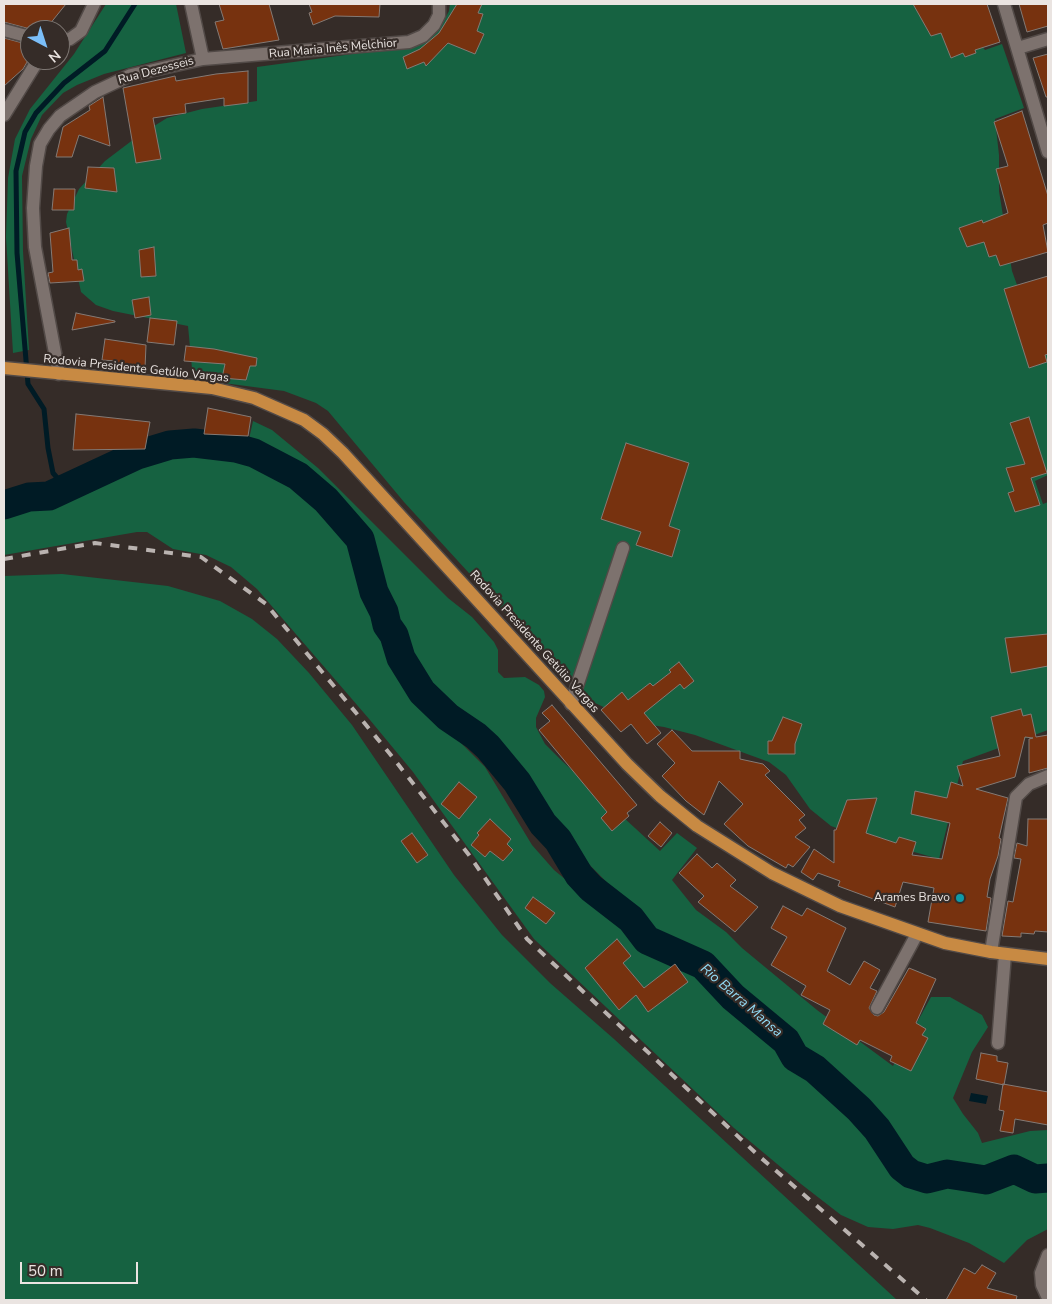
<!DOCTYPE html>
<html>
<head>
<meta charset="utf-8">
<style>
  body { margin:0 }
  #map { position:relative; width:1052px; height:1304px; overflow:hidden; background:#352c28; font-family:"Nunito Sans",sans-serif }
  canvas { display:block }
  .frame { position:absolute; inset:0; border:5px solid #eae4e1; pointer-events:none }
  .north { position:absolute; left:20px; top:20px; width:50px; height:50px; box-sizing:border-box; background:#352c28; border:1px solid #7d7672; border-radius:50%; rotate:140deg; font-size:14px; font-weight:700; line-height:20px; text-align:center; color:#eae4e1 }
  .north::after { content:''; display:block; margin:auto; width:18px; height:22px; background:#7bbef8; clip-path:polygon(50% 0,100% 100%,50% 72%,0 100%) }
  .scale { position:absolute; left:20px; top:1262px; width:118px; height:22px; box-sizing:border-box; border:2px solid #eae4e1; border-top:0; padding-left:6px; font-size:15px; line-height:18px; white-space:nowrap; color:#eae4e1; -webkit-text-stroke:4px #352c28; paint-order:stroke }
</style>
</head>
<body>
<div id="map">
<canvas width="1052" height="1304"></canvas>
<div class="frame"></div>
<div class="north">N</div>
<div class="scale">50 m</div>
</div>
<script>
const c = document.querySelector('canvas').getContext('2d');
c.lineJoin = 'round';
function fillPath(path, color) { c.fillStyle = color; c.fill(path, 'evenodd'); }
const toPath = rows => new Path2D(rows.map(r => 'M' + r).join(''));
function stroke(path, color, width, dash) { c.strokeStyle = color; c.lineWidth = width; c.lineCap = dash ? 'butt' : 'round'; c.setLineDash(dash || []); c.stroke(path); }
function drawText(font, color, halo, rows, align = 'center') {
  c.font = font + ' "Nunito Sans",sans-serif'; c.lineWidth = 4.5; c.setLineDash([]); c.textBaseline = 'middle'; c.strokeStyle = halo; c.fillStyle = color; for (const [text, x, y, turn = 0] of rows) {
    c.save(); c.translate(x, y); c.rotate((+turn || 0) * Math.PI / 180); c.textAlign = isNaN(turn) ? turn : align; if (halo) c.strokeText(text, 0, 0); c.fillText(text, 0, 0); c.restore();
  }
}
const green = toPath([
  [106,4,176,4,186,53,104,74,77,85,63,93,42,115,31,139,22,176,23,251,29,350,13,353,6,237,8,178,15,139,30,109,74,54],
  [450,4,949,4,985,50,1002,44,1024,108,995,119,999,155,999,191,1012,271,1025,307,1048,356,1048,475,1035,481,1043,504,1048,502,1048,730,963,761,939,859,861,837,831,826,810,809,786,775,769,762,695,735,664,727,637,723,593,702,511,619,404,502,328,411,316,403,284,391,193,379,188,326,113,311,96,305,81,292,66,222,67,214,79,189,105,161,138,136,167,118,202,109,257,101,257,67,411,46,434,33,441,26,449,11],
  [253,421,272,430,318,468,448,598,472,617,494,642,498,650,498,672,504,678,525,677,539,685,544,691,545,697,536,718,536,727,545,744,562,761,660,851,677,833,697,848,672,880,696,910,726,932,742,948,817,1010,893,1066,931,997,950,997,982,1015,988,1027,972,1052,953,1098,963,1114,978,1133,982,1143,1030,1131,1048,1130,1048,1168,1021,1164,1013,1164,994,1174,979,1169,964,1169,949,1165,930,1171,925,1171,897,1148,891,1129,885,1121,776,1023,689,950,653,937,635,911,577,852,497,742,482,728,430,689,423,679,393,613,377,563,362,529,352,514,315,478,291,461,251,446,206,436,249,439],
  [214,451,256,466,298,489,344,529,358,559,372,618,395,672,413,695,447,725,462,744,485,767,532,845,554,870,599,907,639,946,661,955,678,958,690,963,722,998,768,1029,776,1037,795,1066,810,1073,822,1091,869,1133,891,1164,909,1181,923,1188,935,1189,953,1179,992,1186,1008,1180,1027,1185,1048,1182,1048,1229,1027,1240,1004,1263,969,1243,930,1228,918,1225,893,1229,868,1227,841,1215,801,1184,734,1128,534,939,413,772,370,720,257,589,231,567,206,555,173,549,147,532,137,532,4,555,4,513,178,455],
  [62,574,168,586,220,601,252,619,277,639,309,673,352,725,454,875,502,935,550,983,614,1039,897,1300,4,1300,4,576]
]);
const water = toPath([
  [971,1093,988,1096,986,1104,969,1101]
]);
const stream = toPath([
  [66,488,53,473,48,448,44,409,28,384,17,253,16,171,25,132,36,113,64,83,105,51,135,4]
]);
const river = toPath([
  [4,505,29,497,49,496,137,455,170,445,194,443,236,448,254,453,298,476,326,500,360,539,374,592,384,612,387,625,394,635,401,658,422,692,448,717,476,736,488,747,517,782,543,824,558,840,579,875,591,888,631,919,647,940,703,965,733,997,786,1041,795,1057,815,1069,859,1109,877,1129,902,1167,911,1174,927,1179,947,1174,986,1180,1014,1169,1035,1179,1048,1178]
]);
const building = toPath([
  [4,4,66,4,45,30,34,30,4,22,4,4],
  [219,4,269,4,279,40,223,49,215,22,224,20,219,4],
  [309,4,380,4,379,17,335,16,313,25,309,13,312,12,309,4],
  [457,4,482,4,478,13,483,14,477,31,484,34,475,54,448,43,426,66,424,62,407,69,403,57,420,49,439,33,457,4],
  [913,4,987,4,1000,42,975,50,976,53,965,57,963,53,951,58,941,33,931,36,913,4],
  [1019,4,1048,4,1048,26,1027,32,1019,4],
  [4,38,30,45,30,57,23,69,4,86,4,38],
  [1048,54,1048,97,1046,97,1033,58,1048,54],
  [248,71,248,103,224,106,224,98,185,104,186,113,153,118,161,159,136,163,123,88,175,76,176,81,216,74,248,71],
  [103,97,110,146,79,135,72,157,56,157,63,127,90,110,89,106,103,97],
  [1022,111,1048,196,1048,223,1043,225,1048,252,1000,266,996,255,989,257,984,242,967,247,959,228,982,220,983,223,1008,213,996,169,1008,166,994,122,1022,111],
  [88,167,114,168,117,192,85,188,88,167],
  [54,189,75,189,74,210,52,210,54,189],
  [69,228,72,260,77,260,78,270,82,269,84,281,50,283,48,273,53,272,50,233,69,228],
  [154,247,156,276,141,277,139,250,154,247],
  [1048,276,1048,354,1045,355,1047,362,1029,368,1004,289,1048,276],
  [149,297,151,315,135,318,132,300,149,297],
  [76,313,115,321,115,322,72,330,76,313],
  [150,318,177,321,174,345,147,342,150,318],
  [105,339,146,345,145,368,116,364,116,361,102,360,105,339],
  [186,346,214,349,257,358,256,366,250,366,246,380,222,378,225,364,184,361,186,346],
  [208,408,251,417,248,436,204,434,208,408],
  [76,414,150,422,145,449,73,450,76,414],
  [1029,417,1047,473,1031,478,1040,505,1015,512,1008,493,1014,491,1006,468,1025,464,1010,423,1029,417],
  [626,443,689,463,669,526,680,530,672,557,636,545,641,532,601,519,626,443],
  [1048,634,1048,666,1011,673,1005,638,1048,634],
  [679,662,694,681,684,689,680,684,644,713,661,733,647,744,631,724,621,732,601,710,622,692,628,700,650,683,653,686,671,672,669,670,679,662],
  [552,705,637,805,627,813,629,816,612,831,601,818,607,812,539,730,550,721,542,713,552,705],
  [1021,709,1023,716,1031,714,1036,737,1048,735,1048,768,1029,773,1029,739,1033,738,1025,737,1015,777,976,789,1008,798,999,838,1001,839,998,856,990,879,987,897,991,898,986,931,928,922,934,888,903,882,895,907,838,886,840,881,818,873,813,880,801,872,814,849,834,863,834,830,836,830,847,800,877,798,866,833,896,843,899,837,916,842,912,855,942,859,950,823,911,814,915,791,947,798,951,782,963,786,957,766,1000,756,991,717,1021,709],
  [783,717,802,724,795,744,795,754,768,754,768,741,772,741,783,717],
  [672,730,692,751,740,751,740,759,763,764,770,771,765,775,805,815,799,820,806,828,795,837,810,847,793,867,788,864,786,868,748,846,724,824,743,804,719,781,704,815,686,801,662,776,675,763,657,744,672,730],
  [459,782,477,797,459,819,441,804,459,782],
  [490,819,511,839,507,844,513,850,503,861,490,851,485,857,471,845,479,835,477,833,490,819],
  [1028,819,1048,819,1048,932,1035,931,1034,934,1021,933,1021,937,1002,936,1008,901,1013,902,1021,859,1014,858,1017,843,1027,846,1028,819],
  [660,822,672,833,661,847,648,836,660,822],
  [412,833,428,855,417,863,401,841,412,833],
  [697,854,712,868,717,863,736,880,730,886,758,907,735,932,698,902,704,896,679,873,697,854],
  [533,897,555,913,546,924,525,908,533,897],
  [783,906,802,916,807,908,846,928,827,971,850,985,864,961,880,970,870,988,877,991,869,1008,874,1015,878,1016,884,1012,909,968,936,979,916,1023,926,1029,922,1035,928,1038,911,1071,890,1061,892,1056,860,1040,857,1045,823,1024,830,1010,801,995,806,986,771,965,787,937,771,928,783,906],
  [617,939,631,956,623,963,644,988,675,964,688,982,648,1012,636,995,619,1010,585,968,617,939],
  [981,1053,997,1056,997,1061,1008,1063,1004,1085,976,1079,981,1053],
  [1003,1084,1048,1092,1048,1125,1015,1119,1013,1133,1000,1131,1004,1111,999,1110,1003,1084],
  [982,1265,996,1273,987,1288,1017,1296,1016,1300,946,1300,964,1268,975,1274,982,1265]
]);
const minor = toPath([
  [191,4,203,59],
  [1004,4,1048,152],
  [4,30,30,37],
  [60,41,70,39,81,31,94,4],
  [1018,48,1048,39],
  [4,115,38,60],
  [59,374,35,247,33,208,36,166,40,144,49,129,60,116,95,92,131,75,203,59,409,42,423,36,434,25,439,15,439,4],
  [571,704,623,548],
  [991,952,1016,797,1029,784,1048,776],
  [877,1008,917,934],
  [998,1043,1005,954],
  [1048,1255,1041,1273,1042,1285,1048,1298]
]);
const major = toPath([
  [4,368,212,388,254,398,304,420,323,434,343,453,627,764,660,796,697,826,772,873,840,906,945,943,991,952,1048,959]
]);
const rail = toPath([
  [4,559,95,543,201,557,266,604,390,754,469,855,527,939,760,1157,926,1300]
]);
const markers = [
  [960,898,5,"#0f9aa8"]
];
const streetNames = [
  ["Rua Maria Inês Melchior",333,49,-5],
  ["Rua Dezesseis",156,71,-15],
  ["Rodovia Presidente Getúlio Vargas",136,369,6],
  ["Rodovia Presidente Getúlio Vargas",534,642,48]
];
const poiNames = [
  ["Arames Bravo",950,898]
];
const waterNames = [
  ["Rio Barra Mansa",741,1001,41]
];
fillPath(green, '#166241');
fillPath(water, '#001b25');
stroke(stream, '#001b25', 5);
stroke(river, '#001b25', 29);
fillPath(building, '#77320f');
stroke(building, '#847a75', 1);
stroke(minor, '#524a47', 15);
stroke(major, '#524a47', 15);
stroke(minor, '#7d726e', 12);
stroke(major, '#c88a43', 12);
stroke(rail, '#bab3b0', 4, [9, 9]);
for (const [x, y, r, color] of markers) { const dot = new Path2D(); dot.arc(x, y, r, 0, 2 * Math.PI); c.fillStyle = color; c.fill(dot); stroke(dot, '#352c28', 2); }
drawText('12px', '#eae4e1', '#352c28', streetNames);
drawText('12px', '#eae4e1', '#352c28', poiNames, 'right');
drawText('italic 14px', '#93dcf7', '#352c28', waterNames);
</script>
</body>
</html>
